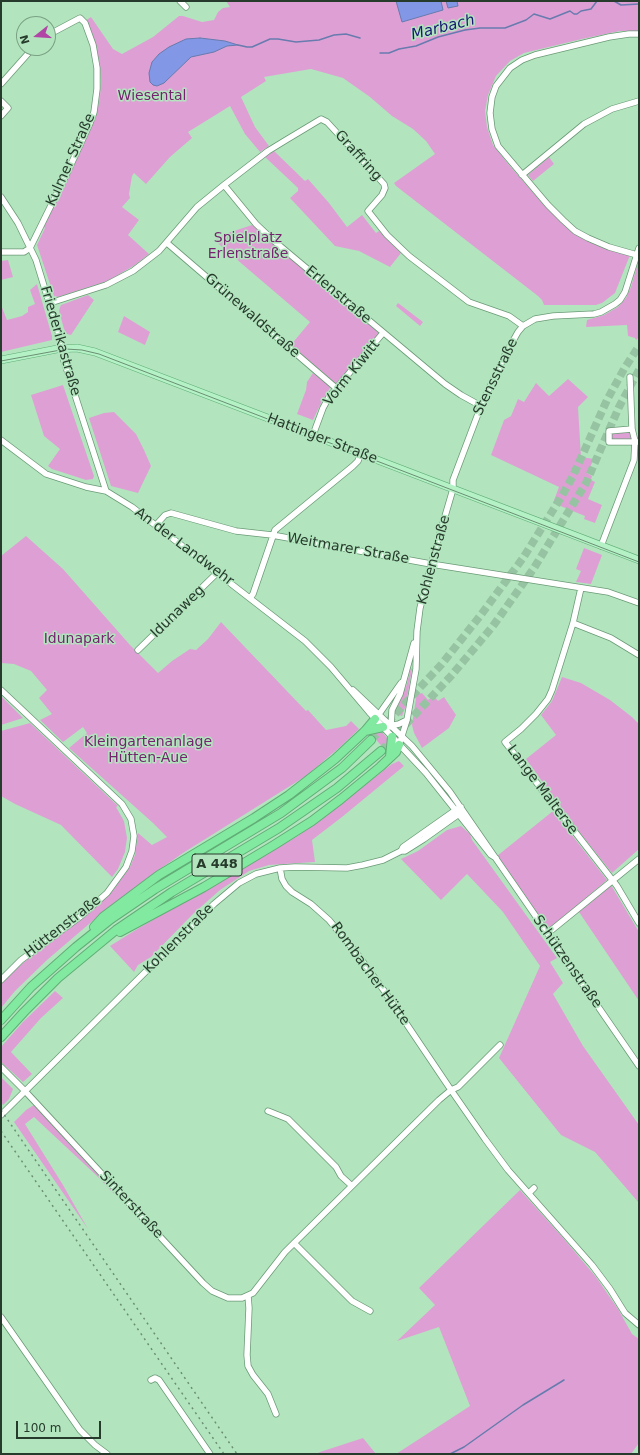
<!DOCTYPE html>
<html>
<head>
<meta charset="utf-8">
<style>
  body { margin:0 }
  #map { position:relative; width:640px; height:1455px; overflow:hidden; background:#b2e5be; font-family:"DejaVu Sans",sans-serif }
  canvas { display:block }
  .frame { position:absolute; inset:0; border:2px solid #273b2c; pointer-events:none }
  .north { position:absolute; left:16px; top:16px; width:40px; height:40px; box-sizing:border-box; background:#b2e5be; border:1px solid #7aa184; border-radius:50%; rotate:253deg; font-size:11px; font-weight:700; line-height:16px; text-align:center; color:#273b2c }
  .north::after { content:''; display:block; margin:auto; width:14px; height:18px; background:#b146a6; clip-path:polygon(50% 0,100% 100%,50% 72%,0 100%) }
  .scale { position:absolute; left:16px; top:1421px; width:85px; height:18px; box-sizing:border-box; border:2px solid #273b2c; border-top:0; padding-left:5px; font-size:12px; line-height:14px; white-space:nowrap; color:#273b2c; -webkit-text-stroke:3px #b2e5be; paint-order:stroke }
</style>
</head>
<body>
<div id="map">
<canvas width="640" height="1455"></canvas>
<div class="frame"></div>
<div class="north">N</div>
<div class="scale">100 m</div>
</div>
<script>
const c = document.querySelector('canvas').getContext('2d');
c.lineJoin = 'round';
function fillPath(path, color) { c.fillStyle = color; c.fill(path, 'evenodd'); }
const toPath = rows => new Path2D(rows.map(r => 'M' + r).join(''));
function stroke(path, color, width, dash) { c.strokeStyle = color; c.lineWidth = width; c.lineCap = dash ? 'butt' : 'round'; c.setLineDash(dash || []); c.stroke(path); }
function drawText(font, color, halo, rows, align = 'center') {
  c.font = font + ' "DejaVu Sans",sans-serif'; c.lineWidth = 3; c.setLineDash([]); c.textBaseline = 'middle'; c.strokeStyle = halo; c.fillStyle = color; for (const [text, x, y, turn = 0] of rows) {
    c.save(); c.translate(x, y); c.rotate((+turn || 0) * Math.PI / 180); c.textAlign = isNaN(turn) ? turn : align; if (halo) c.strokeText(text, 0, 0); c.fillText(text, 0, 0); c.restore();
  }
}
const green = toPath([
  [226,1,639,1,639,31,620,31,582,39,524,53,510,61,496,76,488,95,485,111,487,127,493,145,509,165,544,205,589,241,611,250,630,255,615,293,602,303,596,305,544,305,542,300,538,296,396,186,394,183,435,154,426,141,413,129,392,116,370,97,343,78,311,69,264,77,266,81,241,97,255,127,269,146,260,152,245,134,230,106,188,132,192,138,170,157,146,184,134,173,132,176,129,194,130,198,122,207,139,220,128,235,149,254,135,265,108,281,58,297,54,296,37,245,45,228,43,226,92,125,97,113,100,96,101,81,100,64,94,42,85,21,91,17,113,49,122,54,153,37,179,16,183,16,202,22,214,20,218,12,223,8,230,7],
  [274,151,305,181,308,179,329,203,347,227,362,215,376,233,379,231,401,253,390,267,359,251,335,246,290,198,298,191,298,188,265,157],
  [549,157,554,164,533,181,528,175],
  [252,225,379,333,336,384,290,346,310,322,214,240,225,234],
  [8,260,13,277,1,280,1,261],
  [638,263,639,263,639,337,636,340,635,338,628,336,627,325,586,327,587,320,604,315,618,307,626,298,631,287],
  [37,284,52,336,52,340,1,352,1,305,7,320,22,316,28,312,28,307,35,304,30,290],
  [88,295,94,300,71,335,67,334,64,329,59,311,60,307,61,305],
  [398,303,423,322,420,326,396,306],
  [124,316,150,332,145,345,118,332],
  [313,373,329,385,330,388,322,401,313,420,297,414,306,390,307,382],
  [568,379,588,397,578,407,581,457,594,459,587,473,592,476,591,480,595,482,588,499,602,505,595,523,584,519,585,516,553,503,559,487,491,455,504,420,511,416,518,399,524,402,536,383,549,396],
  [63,385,94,476,93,479,86,480,52,469,48,466,60,449,44,436,31,395],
  [114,412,136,434,144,450,151,466,138,493,111,486,89,418,104,413],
  [632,429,635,441,609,442,609,431],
  [26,536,63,569,130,645,158,673,172,661,190,649,196,650,208,639,221,622,306,711,308,710,326,730,346,726,351,721,359,729,340,747,306,776,183,853,154,873,103,912,47,960,15,991,1,1008,1,984,15,970,48,942,87,915,111,893,130,867,135,855,138,833,152,845,167,837,153,823,69,748,87,733,83,727,63,742,40,720,52,714,39,698,47,690,31,671,14,664,1,663,1,556],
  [584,548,602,555,591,584,576,582,581,571,576,569],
  [411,668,412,669,406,705,402,716,393,713,406,687],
  [562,677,581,683,610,700,632,717,639,724,639,849,612,873,569,819,526,759,556,735,541,715,552,701],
  [417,692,419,694,422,693,428,700,434,696,438,701,444,697,456,715,449,728,422,748,414,733,412,725],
  [1,696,23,718,1,725],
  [30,723,118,806,116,807,124,821,127,838,125,852,118,869,112,877,61,825,15,804,1,796,1,731],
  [376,732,383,733,388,739,387,752,370,733],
  [399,761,404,766,342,817,312,840,315,862,269,865,249,871,220,890,193,914,151,957,138,965,134,972,110,946,139,928,298,836,328,814,392,764],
  [553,811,607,880,553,926,549,927,546,926,497,856],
  [461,826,470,834,472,840,557,958,550,962,563,983,553,994,583,1046,639,1125,639,1203,595,1152,561,1135,499,1058,540,966,503,912,467,874,441,900,401,859,418,851,447,830],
  [611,885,639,932,639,1001,579,912],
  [55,991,63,998,41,1018,11,1052,32,1074,23,1082,1,1062,1,1047,23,1022],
  [1,1077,13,1089,9,1099,3,1105,1,1102],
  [34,1105,116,1194,113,1193,96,1175,34,1117,25,1124,63,1185,88,1229,14,1122,26,1110],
  [520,1190,564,1239,596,1277,618,1309,632,1334,639,1339,639,1443,631,1454,396,1454,470,1406,439,1327,397,1341,435,1305,419,1288],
  [363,1438,376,1454,316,1454,320,1452]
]);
const water = toPath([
  [396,1,441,1,443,10,402,22,396,1],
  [446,1,457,1,458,6,448,8,446,1],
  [200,38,225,41,238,45,227,46,214,52,191,57,164,83,157,86,153,85,150,82,149,73,152,62,159,54,169,47,186,39,200,38]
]);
const stream = toPath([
  [614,1,621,5,639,4],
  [238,45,247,47,252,47,270,39,278,39,296,42,319,40,334,35,346,34,360,38],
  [380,53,389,53,399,49,416,46,438,37,465,30,480,28,505,28,526,20,534,14,550,19,570,11,574,14,577,14,581,11,591,9,597,1],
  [450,1454,464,1447,523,1405,564,1380]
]);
const highwayTunnel = toPath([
  [371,740,441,665,480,616,523,558,560,499,573,476,607,400,624,369,639,346],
  [381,751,451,676,493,626,534,568,586,483,619,407,639,370]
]);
const minor = toPath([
  [180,1,186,7],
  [1,84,33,48],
  [1,101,8,108,1,116],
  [522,175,584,124,612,109,639,101],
  [224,185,268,151,286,140,321,119,327,122,384,184,385,188,382,195,368,211,387,235,409,256,469,302,509,316,523,326],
  [1,197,18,223,36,260,59,335,64,361,106,491],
  [167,243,336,388],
  [1,252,24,252,30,248,67,173,90,123,94,112,97,89,97,68,93,45,85,23,80,18,48,35],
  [637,255,609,247,588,238,575,231,563,220,548,205,498,146,492,129,490,113,492,97,496,86,510,68,522,60,535,55,609,37,629,34,639,34],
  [50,303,106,285,133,271,159,251,197,207,224,185,256,224,274,241,445,384,461,395,481,406],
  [632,429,609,431,609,442,639,442],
  [313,435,323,408,329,397,383,333],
  [1,440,46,474,86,487,106,491,132,507,305,641,331,667,369,712,426,773,491,855,496,858],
  [156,525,165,515,171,513,236,531,272,535,431,564,608,592,639,603],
  [601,546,634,460,635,441,632,429,630,377],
  [581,588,573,623,552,690,548,699,536,714,521,729,505,742,617,886,639,923],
  [250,598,253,594,275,530,353,466,358,461,361,453],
  [573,623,611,638,639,655],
  [138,650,217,573],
  [1,690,122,804,131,819,134,836,132,851,126,867,107,893,81,916,21,960,1,980],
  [353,690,412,746,450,792,639,1066],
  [377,717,401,683],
  [389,726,399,724,407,720],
  [391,727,392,710,400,694,414,643],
  [399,745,407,720,416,669,417,631,420,608,436,547,453,489,453,480,481,406,505,355,518,332,523,326,535,319,553,316,594,314,601,312,615,304,620,300,625,292,639,248],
  [401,851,403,847,457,809],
  [548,933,639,859],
  [500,1045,458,1087,451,1090,485,1139,508,1170,592,1265,610,1289,625,1313,639,1325],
  [1,1067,25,1091,203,1283,212,1291,228,1298,242,1298,253,1293,285,1252,439,1100,451,1090,385,992,358,955,329,920,311,904,292,892,286,886,282,879,280,868],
  [268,1111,288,1119,336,1167,341,1176,352,1186],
  [1,1115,214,904,239,883,256,874,280,868,295,867,347,868,363,865,383,860,401,851,405,851,424,839,459,814,461,807],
  [529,1193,534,1188],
  [294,1243,352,1301,370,1311],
  [248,1296,249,1308,247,1355,248,1366,253,1375,268,1394,276,1414],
  [1,1317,80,1430,95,1445,107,1454],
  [151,1380,155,1378,159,1380,210,1454]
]);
const major = toPath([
  [1,360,57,349,77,348,95,352,639,560]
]);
const highway = toPath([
  [365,731,383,727],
  [390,757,392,737],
  [94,927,103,917,159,875,254,818,289,795,335,759,365,731,375,719],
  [120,932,204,887,274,845,312,821,341,799,380,767,396,752,399,745],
  [1,1020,31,987,76,947,111,919,155,889,281,813,342,768,371,740],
  [1,1037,24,1012,58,978,116,930,172,892,279,828,337,788,381,751]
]);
const tram = toPath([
  [1,361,66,349,82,350,99,354,639,562]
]);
const rail = toPath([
  [1,1110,237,1454],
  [1,1131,224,1454]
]);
const shields = [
  [217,865,50]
];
const shieldNames = [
  ["A 448",217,865]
];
const parkNames = [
  ["Wiesental",152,96],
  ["Spielplatz",248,238],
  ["Erlenstraße",248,254],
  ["Idunapark",79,639],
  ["Kleingartenanlage",148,742],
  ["Hütten-Aue",148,758]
];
const streetNames = [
  ["Graffring",358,156,48],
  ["Kulmer Straße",71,160,-66],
  ["Erlenstraße",338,295,40],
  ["Grünewaldstraße",252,316,41],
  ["Friederikastraße",60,341,74],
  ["Vorm Kiwitt",352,373,-51],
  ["Stensstraße",496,377,-64],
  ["Hattinger Straße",322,439,21],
  ["An der Landwehr",184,547,37],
  ["Weitmarer Straße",348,549,10],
  ["Kohlenstraße",434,560,-75],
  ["Idunaweg",178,612,-44],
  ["Lange Malterse",542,790,53],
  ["Hüttenstraße",63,927,-38],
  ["Kohlenstraße",179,939,-45],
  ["Schützenstraße",567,962,55],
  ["Rombacher Hütte",370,974,54],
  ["Sinterstraße",131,1205,47]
];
const waterNames = [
  ["Marbach",443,28,-14]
];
fillPath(green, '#dea0d4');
fillPath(water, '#8297e5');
stroke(water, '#677bae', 1);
stroke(stream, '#677bae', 1.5);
stroke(highwayTunnel, '#96c3a1', 8, [8, 4]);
stroke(minor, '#6a9a76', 7);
stroke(major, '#62ad77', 8);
stroke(highway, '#62ad77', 10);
stroke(minor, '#fff', 5.5);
stroke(major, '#b4f2c6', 7);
stroke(highway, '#82eaa0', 8);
stroke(tram, '#6b8e73', 1);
stroke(rail, '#6b8e73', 1.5, [2, 4]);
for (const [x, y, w] of shields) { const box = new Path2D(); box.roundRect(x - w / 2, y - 11, w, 22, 3); c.fillStyle = '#b2e5be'; c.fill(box); stroke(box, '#273b2c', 1); }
drawText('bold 13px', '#273b2c', null, shieldNames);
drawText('14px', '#76236f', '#b2e5be', parkNames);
drawText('14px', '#273b2c', '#b2e5be', streetNames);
drawText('italic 15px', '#171872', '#b2e5be', waterNames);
</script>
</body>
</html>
